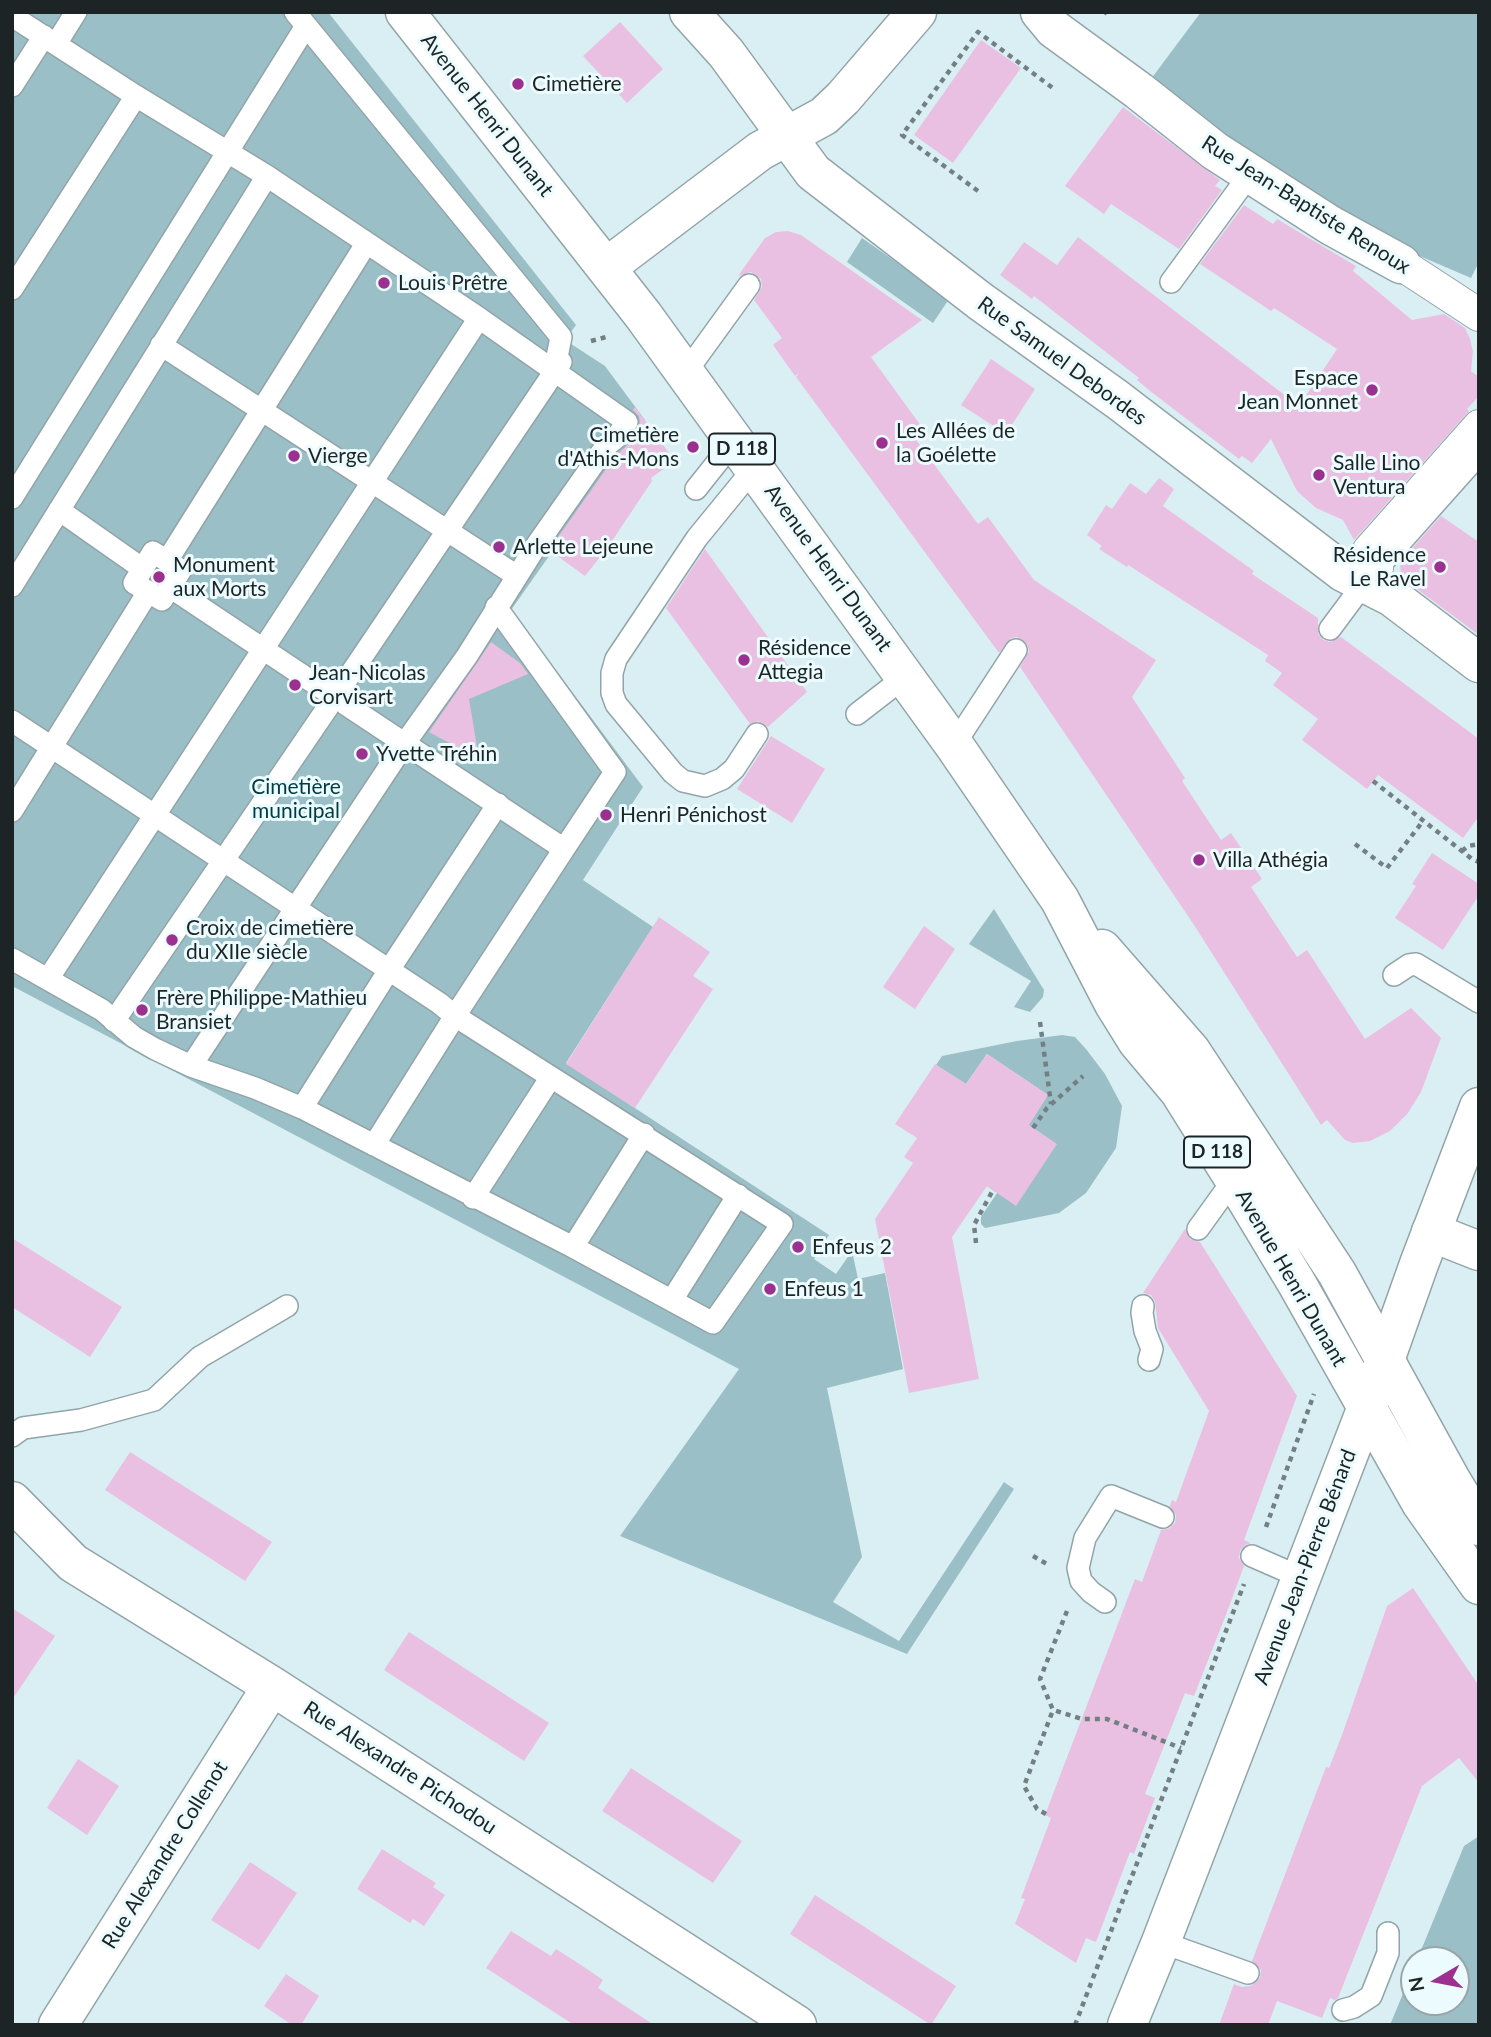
<!DOCTYPE html>
<html>
<head>
<meta charset="utf-8">
<style>
  body { margin:0 }
  #map { position:relative; width:1491px; height:2037px; overflow:hidden; background:#daeff3; font-family:Lato,sans-serif }
  canvas { display:block }
  .frame { position:absolute; inset:0; border:14px solid #1d2426; pointer-events:none }
  .north { position:absolute; left:1400px; top:1946px; width:70px; height:70px; box-sizing:border-box; background:#ebfbfe; border:2px solid #99a5a8; border-radius:50%; rotate:260deg; font-size:19px; font-weight:700; line-height:28px; text-align:center; color:#1d2426 }
  .north::after { content:''; display:block; margin:auto; width:24px; height:32px; background:#9c3090; clip-path:polygon(50% 0,100% 100%,50% 72%,0 100%) }
</style>
</head>
<body>
<div id="map">
<canvas width="1491" height="2037"></canvas>
<div class="frame"></div>
<div class="north">N</div>
</div>
<script>
const c = document.querySelector('canvas').getContext('2d');
c.lineJoin = 'round';
function fillPath(path, color) { c.fillStyle = color; c.fill(path, 'evenodd'); }
const toPath = rows => new Path2D(rows.map(r => 'M' + r).join(''));
function stroke(path, color, width, dash) { c.strokeStyle = color; c.lineWidth = width; c.lineCap = dash ? 'butt' : 'round'; c.setLineDash(dash || []); c.stroke(path); }
function drawText(font, color, halo, rows, align = 'center') {
  c.font = font + ' Lato,sans-serif'; c.lineWidth = 6; c.setLineDash([]); c.textBaseline = 'middle'; c.strokeStyle = halo; c.fillStyle = color; for (const [text, x, y, turn = 0] of rows) {
    c.save(); c.translate(x, y); c.rotate((+turn || 0) * Math.PI / 180); c.textAlign = isNaN(turn) ? turn : align; if (halo) c.strokeText(text, 0, 0); c.fillText(text, 0, 0); c.restore();
  }
}
const green = toPath([
  [12,12,328,12,576,325,565,340,605,366,645,420,511,610,643,787,583,880,653,927,566,1063,829,1235,814,1259,836,1274,852,1251,858,1279,885,1273,903,1369,827,1388,862,1557,833,1602,899,1641,1004,1482,1014,1489,907,1654,620,1536,739,1369,12,986],
  [1201,12,1479,12,1479,262,1471,278,1408,251,1223,141,1151,79],
  [862,238,949,299,933,323,847,262],
  [994,909,1044,990,1043,997,1030,1012,1014,1007,1031,981,969,944],
  [1062,1035,1075,1037,1086,1049,1105,1074,1122,1106,1116,1148,1086,1193,1059,1213,985,1228,981,1224,981,1217,997,1193,987,1186,1048,1095,987,1054,966,1084,936,1065,942,1056,1017,1041],
  [1479,1836,1479,2025,1390,2025,1414,1967,1414,2002,1456,2002,1456,1960,1417,1960,1464,1846]
]);
const building = toPath([
  [620,22,663,69,627,103,583,56],
  [981,40,1021,68,953,163,914,135],
  [1123,107,1220,180,1215,186,1222,190,1179,249,1111,204,1104,214,1065,186],
  [1244,205,1273,224,1277,219,1356,266,1353,271,1412,320,1444,314,1465,328,1470,339,1473,351,1471,371,1479,377,1479,396,1467,409,1469,411,1354,540,1343,520,1316,508,1297,491,1271,439,1252,463,1242,456,1239,459,1150,391,1137,380,1139,378,1034,296,1032,299,1000,275,1024,242,1057,265,1078,237,1299,406,1337,349,1274,308,1271,311,1200,264],
  [788,231,801,235,922,320,871,357,924,430,914,437,978,524,988,517,1034,580,1156,660,1132,697,1185,778,1182,781,1221,840,1231,833,1262,879,1251,887,1297,957,1307,950,1365,1039,1411,1008,1441,1038,1421,1092,1408,1113,1390,1131,1370,1141,1353,1143,1345,1140,1327,1120,1321,1125,1194,925,1020,667,1029,651,1027,644,1017,637,1011,638,999,653,796,377,799,373,795,376,773,345,782,338,754,300,762,287,761,279,751,272,738,276,765,238,776,232],
  [991,359,1035,389,1006,434,961,405],
  [635,407,675,461,651,478,652,481,608,547,585,576,549,550,616,455,627,446,638,429,640,422,639,416,633,410],
  [1159,478,1174,489,1163,506,1254,571,1252,574,1318,618,1318,634,1322,639,1329,642,1341,637,1479,739,1479,816,1463,838,1378,775,1367,789,1302,740,1318,719,1273,685,1282,673,1265,661,1268,655,1128,565,1127,567,1099,549,1102,546,1087,535,1106,505,1112,509,1130,483,1146,494],
  [1441,516,1479,542,1479,635,1401,577,1400,562],
  [705,549,807,692,768,727,758,721,750,724,666,608],
  [491,642,520,663,528,674,469,699,479,759,429,732],
  [771,736,825,769,792,823,737,789],
  [1432,853,1479,884,1479,895,1443,950,1395,918,1416,886,1412,884],
  [659,917,710,952,693,976,713,989,635,1108,566,1064],
  [924,926,955,949,915,1009,883,987],
  [987,1054,1048,1095,1029,1125,1057,1144,1016,1206,987,1186,952,1237,979,1379,909,1393,875,1219,913,1163,904,1157,917,1138,895,1124,935,1064,966,1084],
  [1185,1229,1190,1239,1200,1242,1297,1396,1244,1540,1251,1543,1245,1545,1240,1551,1239,1558,1244,1566,1227,1612,1194,1696,1185,1693,1145,1794,1155,1798,1134,1854,1130,1852,1096,1942,1086,1938,1076,1963,1015,1924,1025,1899,1021,1898,1051,1818,1045,1815,1135,1579,1142,1582,1161,1530,1170,1528,1175,1523,1176,1515,1170,1506,1172,1500,1176,1502,1209,1411,1158,1328,1155,1301,1151,1295,1143,1293],
  [12,1238,122,1307,90,1357,12,1307],
  [130,1452,272,1542,245,1581,105,1490],
  [1413,1588,1479,1686,1479,1783,1459,1758,1422,1786,1338,1998,1335,2000,1330,1998,1322,2018,1277,2001,1268,2025,1219,2025,1234,1984,1242,1987,1251,1986,1260,1978,1261,1970,1252,1961,1326,1767,1329,1768,1342,1735,1387,1606],
  [12,1608,55,1636,12,1700],
  [409,1632,549,1723,524,1761,384,1670],
  [78,1759,119,1786,87,1835,47,1808],
  [631,1768,742,1841,713,1883,602,1811],
  [382,1849,436,1883,433,1887,445,1895,424,1926,413,1919,410,1923,357,1889],
  [250,1862,297,1893,259,1950,211,1920],
  [815,1895,956,1986,931,2025,790,1934],
  [511,1931,551,1956,556,1949,581,1965,603,1980,598,1988,654,2025,574,2025,486,1968],
  [286,1974,319,1996,301,2025,292,2025,264,2006]
]);
const path = toPath([
  [1105,12,1107,14],
  [978,191,902,135,978,32,1054,89],
  [591,341,610,336],
  [1373,781,1472,859,1479,862],
  [1355,844,1387,868,1423,821],
  [1462,851,1468,846,1479,844],
  [1040,1022,1051,1104],
  [1033,1128,1047,1108,1083,1076],
  [976,1243,974,1225,993,1190],
  [1266,1527,1314,1394],
  [1033,1556,1047,1564],
  [1067,1611,1040,1679,1053,1710,1082,1719,1107,1719,1181,1748],
  [1046,1814,1037,1809,1024,1786,1053,1710],
  [1075,2025,1244,1584]
]);
const service = toPath([
  [295,12,561,337,554,372],
  [12,16,136,96,267,176,479,318,627,422,616,438,606,446,538,543,467,656,405,743,191,1066],
  [56,44,76,12],
  [12,86,44,36],
  [1171,282,1250,174],
  [12,289,136,96],
  [161,345,517,576],
  [686,372,749,285],
  [755,467,697,538,616,659,612,673,612,693,616,704,673,773,683,781,705,786,722,779,734,769,757,734],
  [696,489,735,440],
  [12,498,306,26],
  [59,510,143,569],
  [153,552,181,570,162,600,134,583,153,552],
  [167,561,366,244],
  [12,586,267,176],
  [170,587,326,691],
  [496,607,615,772,564,849],
  [1330,629,1365,582,1471,463,1479,461],
  [341,688,561,362],
  [345,704,564,849,455,1016,374,1145],
  [857,714,906,676],
  [12,721,439,1003,455,1016,782,1224,713,1323,573,1247,302,1108,255,1088,191,1066,155,1049,134,1037,102,1010,12,959],
  [954,745,1016,650],
  [12,811,148,592],
  [1394,975,1409,965,1416,964,1479,1002],
  [48,979,479,318],
  [114,1021,328,707],
  [302,1108,389,970,498,804],
  [473,1198,551,1077],
  [1198,1229,1234,1179],
  [573,1247,644,1134],
  [672,1300,738,1195],
  [1143,1306,1142,1313,1145,1331,1152,1349,1149,1360],
  [12,1436,23,1428,81,1420,154,1400,200,1357,287,1306],
  [1252,1556,1300,1577],
  [1105,1602,1091,1592,1081,1581,1078,1568,1085,1538,1111,1496,1163,1517],
  [1161,1942,1248,1973],
  [1343,2010,1354,2007,1371,1996,1388,1953,1388,1933]
]);
const pedestrian = toPath([
  [1401,264,1479,315],
  [1377,568,1369,550,1479,426]
]);
const minor = toPath([
  [689,12,726,53,813,172,980,301,1118,400,1343,572,1392,597,1479,663],
  [1040,12,1054,29,1139,91,1215,151,1330,225,1401,264],
  [607,267,760,151,824,116,843,98,917,12],
  [1431,1232,1479,1251],
  [12,1501,73,1563,272,1686,797,2025],
  [58,2025,272,1686]
]);
const tertiary = toPath([
  [1127,2025,1161,1942,1385,1360,1419,1264,1479,1107]
]);
const primary = toPath([
  [405,12,643,315,954,745,1060,900,1114,1004,1137,1041,1179,1091,1234,1179,1296,1282,1421,1503,1479,1585],
  [1102,949,1191,1051,1337,1273,1451,1480,1479,1526]
]);
const markers = [
  [518,84,7,"#9c3090"],
  [384,283,7,"#9c3090"],
  [1372,390,7,"#9c3090"],
  [882,443,7,"#9c3090"],
  [693,447,7,"#9c3090"],
  [294,456,7,"#9c3090"],
  [1319,475,7,"#9c3090"],
  [499,547,7,"#9c3090"],
  [1440,567,7,"#9c3090"],
  [159,577,7,"#9c3090"],
  [744,660,7,"#9c3090"],
  [295,685,7,"#9c3090"],
  [362,754,7,"#9c3090"],
  [606,815,7,"#9c3090"],
  [1199,860,7,"#9c3090"],
  [172,940,7,"#9c3090"],
  [142,1010,7,"#9c3090"],
  [798,1247,7,"#9c3090"],
  [770,1289,7,"#9c3090"]
];
const shields = [
  [742,449,66],
  [1217,1152,66]
];
const shieldNames = [
  ["D 118",742,449],
  ["D 118",1217,1152]
];
const poiNames = [
  ["Cimetière",532,84],
  ["Louis Prêtre",398,283],
  ["Espace",1358,378,"right"],
  ["Jean Monnet",1358,402,"right"],
  ["Les Allées de",896,431],
  ["la Goélette",896,455],
  ["Cimetière",679,435,"right"],
  ["d'Athis-Mons",679,459,"right"],
  ["Vierge",308,456],
  ["Salle Lino",1333,463],
  ["Ventura",1333,487],
  ["Arlette Lejeune",513,547],
  ["Résidence",1426,555,"right"],
  ["Le Ravel",1426,579,"right"],
  ["Monument",173,565],
  ["aux Morts",173,589],
  ["Résidence",758,648],
  ["Attegia",758,672],
  ["Jean-Nicolas",309,673],
  ["Corvisart",309,697],
  ["Yvette Tréhin",376,754],
  ["Henri Pénichost",620,815],
  ["Villa Athégia",1213,860],
  ["Croix de cimetière",186,928],
  ["du XIIe siècle",186,952],
  ["Frère Philippe-Mathieu",156,998],
  ["Bransiet",156,1022],
  ["Enfeus 2",812,1247],
  ["Enfeus 1",784,1289]
];
const streetNames = [
  ["Avenue Henri Dunant",487,115,52],
  ["Rue Jean-Baptiste Renoux",1306,205,32],
  ["Rue Samuel Debordes",1062,361,36],
  ["Avenue Henri Dunant",828,568,54],
  ["Avenue Henri Dunant",1291,1278,60],
  ["Avenue Jean-Pierre Bénard",1305,1567,-69],
  ["Rue Alexandre Pichodou",400,1768,33],
  ["Rue Alexandre Collenot",165,1855,-58]
];
const parkNames = [
  ["Cimetière",296,787],
  ["municipal",296,811]
];
fillPath(green, '#9bbfc6');
fillPath(building, '#eac0e2');
stroke(service, '#91a4a7', 24);
stroke(pedestrian, '#91a4a7', 34);
stroke(minor, '#91a4a7', 41);
stroke(tertiary, '#91a4a7', 41);
stroke(primary, '#91a4a7', 41);
stroke(path, '#738083', 4.5, [5, 5]);
stroke(service, '#fff', 21);
stroke(pedestrian, '#fff', 32);
stroke(minor, '#fff', 38);
stroke(tertiary, '#fff', 38);
stroke(primary, '#fff', 38);
for (const [x, y, r, color] of markers) { const dot = new Path2D(); dot.arc(x, y, r, 0, 2 * Math.PI); c.fillStyle = color; c.fill(dot); stroke(dot, '#ebfbfe', 2.5); }
for (const [x, y, w] of shields) { const box = new Path2D(); box.roundRect(x - w / 2, y - 15.5, w, 31, 5); c.fillStyle = '#ebfbfe'; c.fill(box); stroke(box, '#1d2426', 2); }
drawText('bold 19px', '#1d2426', null, shieldNames);
drawText('21px', '#1d2426', '#ebfbfe', poiNames, 'left');
drawText('21px', '#1d2426', '#ebfbfe', streetNames);
drawText('21px', '#003a43', '#ebfbfe', parkNames);
</script>
</body>
</html>
